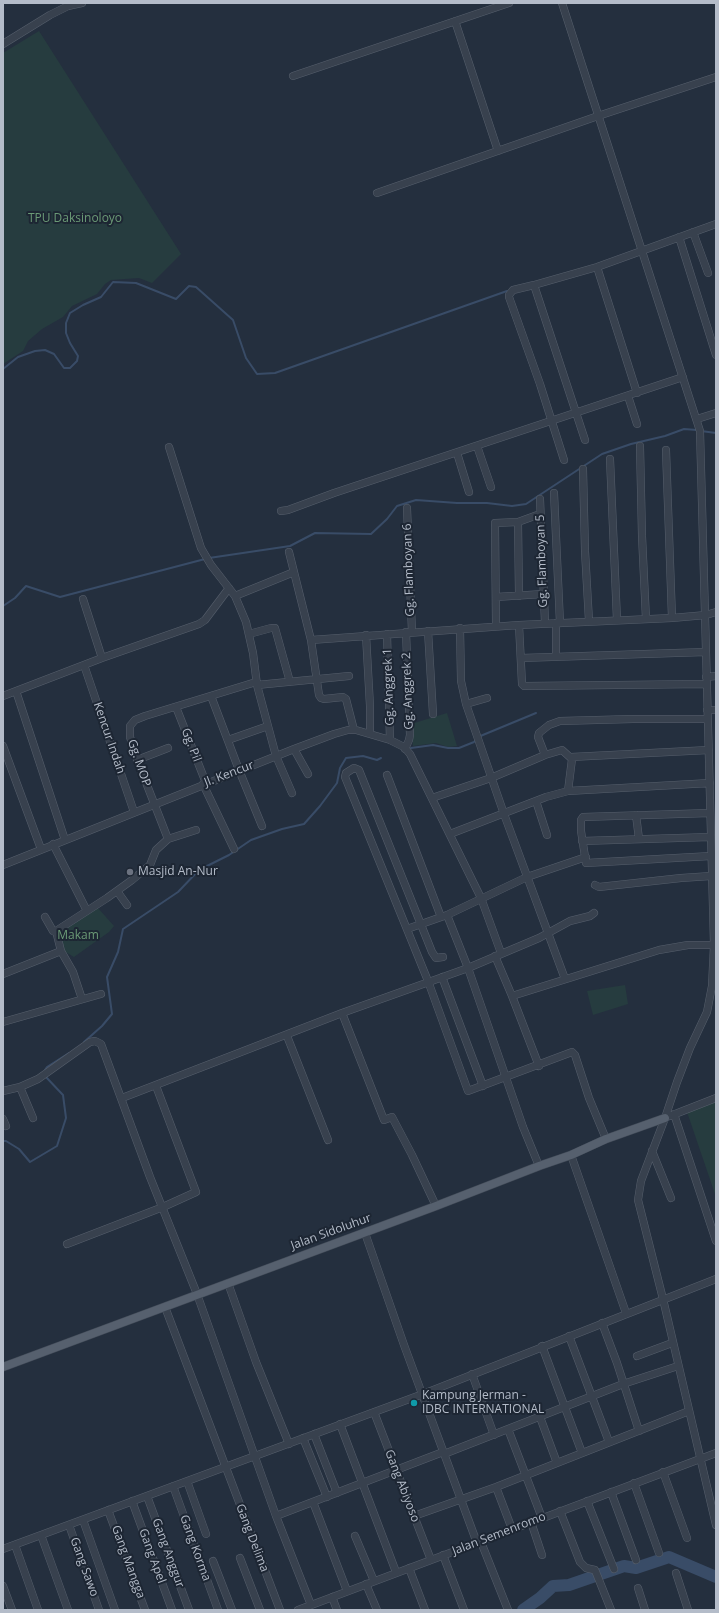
<!DOCTYPE html>
<html>
<head>
<meta charset="utf-8">
<style>
  body { margin:0 }
  #map { position:relative; width:719px; height:1613px; overflow:hidden; background:#242f3e; font-family:"Open Sans",sans-serif }
  canvas { display:block }
  .frame { position:absolute; inset:0; border:4px solid #b4bcc9; pointer-events:none }
</style>
</head>
<body>
<div id="map">
<canvas width="719" height="1613"></canvas>
<div class="frame"></div>
</div>
<script>
const c = document.querySelector('canvas').getContext('2d');
c.lineJoin = 'round';
function fillPath(path, color) { c.fillStyle = color; c.fill(path, 'evenodd'); }
const toPath = rows => new Path2D(rows.map(r => 'M' + r).join(''));
function stroke(path, color, width, dash) { c.strokeStyle = color; c.lineWidth = width; c.lineCap = dash ? 'butt' : 'round'; c.setLineDash(dash || []); c.stroke(path); }
function drawText(font, color, halo, rows, align = 'center') {
  c.font = font + ' "Open Sans",sans-serif'; c.lineWidth = 4; c.setLineDash([]); c.textBaseline = 'middle'; c.strokeStyle = halo; c.fillStyle = color; for (const [text, x, y, turn = 0] of rows) {
    c.save(); c.translate(x, y); c.rotate((+turn || 0) * Math.PI / 180); c.textAlign = isNaN(turn) ? turn : align; if (halo) c.strokeText(text, 0, 0); c.fillText(text, 0, 0); c.restore();
  }
}
const green = toPath([
  [39,31,181,254,152,283,139,278,111,280,105,284,97,294,72,306,63,317,42,329,28,341,23,351,3,364,3,53],
  [447,713,457,746,448,747,436,743,413,746,411,724],
  [97,907,114,926,109,932,74,957,64,951,58,932],
  [625,985,628,1004,593,1015,587,991],
  [716,1102,716,1197,687,1112]
]);
const stream = toPath([
  [3,369,18,357,35,351,45,350,54,354,64,368,70,368,77,361,78,356,70,343,66,333,66,323,70,313,83,305,101,297,113,282,136,283,176,299,189,286,196,287,233,320,246,358,257,374,275,373,507,291],
  [701,431,716,433],
  [209,558,290,546,315,533,371,534,387,519,397,506,416,500,457,503,487,503,512,506,526,504,602,454,631,444,665,436,684,429,697,430],
  [3,606,15,598,26,586,60,597,205,559],
  [411,748,433,745,448,748,459,748,474,742,478,737,536,713],
  [84,1042,102,1026,112,1014,107,977,118,952,123,929,178,892,199,870,229,855,251,840,282,829,304,824,320,806,337,783,340,768,346,758,363,756,377,760,381,758],
  [45,1070,47,1067,69,1053],
  [3,1141,6,1141,19,1149,30,1162,57,1146,66,1118,63,1095,45,1076]
]);
const river = toPath([
  [523,1610,540,1598,553,1586,569,1585,624,1566,636,1568,669,1557,716,1577]
]);
const minor = toPath([
  [562,3,700,431,714,945,712,986,707,1012,690,1048,677,1082,665,1118,641,1181,638,1200,663,1299,716,1525],
  [455,21,498,151],
  [3,44,50,15,68,6,82,3],
  [293,76,509,3],
  [377,193,598,116,716,77],
  [693,232,708,273],
  [679,237,716,355],
  [597,267,637,393],
  [534,285,597,267,716,224],
  [628,396,637,424],
  [697,419,716,413],
  [477,446,491,487],
  [640,446,642,536,646,619],
  [169,447,201,548,211,565,235,596,246,622,253,653,257,685,276,756,292,793],
  [666,450,672,618],
  [457,453,469,492],
  [610,459,617,620],
  [564,460,540,384,509,297,509,295,513,290,534,285,585,440],
  [583,469,585,551,589,621],
  [554,493,560,623],
  [540,499,545,623],
  [407,508,412,632],
  [281,511,288,510,334,493,683,377],
  [518,522,519,596],
  [289,552,311,640,319,695,321,698,324,699,343,697,346,699,354,730],
  [235,596,294,572],
  [496,597,543,594],
  [83,599,102,658],
  [519,625,522,684,524,686,706,684],
  [496,626,495,523,518,522,540,514],
  [460,628,461,681,466,704,504,814,565,979],
  [428,631,433,714],
  [249,634,271,628,275,628,290,682],
  [387,634,390,740],
  [366,635,370,706,370,734],
  [311,640,519,625,672,618,706,615,716,612],
  [556,656,556,623],
  [521,658,706,652],
  [84,665,134,812],
  [706,677,716,676],
  [257,685,349,676],
  [16,691,65,840],
  [3,696,102,658,199,624,205,620,229,588],
  [211,696,239,770,262,826],
  [466,704,487,698],
  [176,707,206,783],
  [707,710,716,710],
  [228,740,268,726],
  [3,746,41,849],
  [294,749,308,774],
  [405,749,409,740,410,735,406,632],
  [545,755,538,737,539,733,549,725,560,721,633,719,708,719],
  [571,757,709,750],
  [137,760,168,748],
  [387,775,441,917],
  [203,784,234,849],
  [432,798,491,778,545,755,562,750,572,759,568,791],
  [536,801,547,835],
  [710,813,583,817,581,820,581,831,586,863,711,856],
  [636,815,639,839],
  [196,830,168,839,138,762,130,737,130,726,135,720,145,716,256,682],
  [450,834,546,797,568,791,710,783],
  [582,841,710,837],
  [53,844,87,911],
  [3,865,294,749,334,734,348,730,356,730,390,740,404,747,410,754,481,898,501,953],
  [595,885,599,887,608,886,681,878,711,876],
  [117,891,127,905],
  [447,915,468,968,523,1127,539,1166],
  [45,917,53,931,55,932],
  [407,929,447,915,527,877,586,857],
  [61,951,73,972,82,999],
  [495,956,512,996,539,1066],
  [443,957,436,958,432,952,359,770,354,768,346,773,345,777,428,981,468,1091,572,1052,575,1055,589,1098,606,1139],
  [3,974,61,951,56,931,107,898,132,880,150,865,156,850,168,839],
  [442,977,483,1086],
  [512,996,659,950,688,945,716,945],
  [342,1013,384,1120,392,1117,412,1155,436,1206],
  [3,1022,101,994],
  [287,1036,328,1140],
  [20,1087,33,1118],
  [3,1091,20,1087,38,1079,90,1042,95,1041,101,1044,150,1177,197,1294,276,1516,311,1605],
  [122,1098,342,1013,468,968,539,938,570,921,590,916,594,913],
  [674,1114,716,1241],
  [670,1116,716,1098],
  [3,1119,6,1126],
  [652,1151,671,1198],
  [571,1155,626,1313],
  [365,1233,404,1345,477,1543],
  [67,1244,163,1207,196,1192,156,1086],
  [228,1283,256,1362,289,1444],
  [165,1307,280,1610],
  [602,1323,617,1363,639,1431],
  [569,1336,609,1442],
  [542,1346,582,1453],
  [637,1356,672,1343],
  [472,1374,494,1435],
  [374,1412,431,1560],
  [540,1417,557,1463],
  [340,1424,396,1572],
  [508,1429,542,1518],
  [314,1434,337,1493],
  [303,1438,327,1497],
  [444,1454,623,1384,678,1366],
  [663,1472,687,1538],
  [187,1481,206,1534],
  [634,1483,659,1553],
  [173,1486,218,1610],
  [496,1487,512,1529],
  [611,1492,636,1560],
  [147,1496,189,1610],
  [132,1501,172,1610],
  [587,1501,614,1569],
  [313,1502,347,1591],
  [108,1510,145,1610],
  [560,1511,580,1562,586,1568,595,1570,611,1610],
  [276,1516,443,1452],
  [414,1516,496,1487,689,1411],
  [83,1520,115,1610],
  [531,1522,542,1555],
  [69,1525,99,1610],
  [41,1535,68,1610],
  [355,1536,374,1581],
  [481,1542,508,1610],
  [15,1545,38,1610],
  [3,1549,423,1394,716,1279],
  [443,1555,464,1610],
  [240,1558,260,1610],
  [213,1561,232,1610],
  [409,1568,425,1610],
  [676,1573,688,1610],
  [366,1584,377,1610],
  [3,1586,12,1610],
  [638,1588,645,1610],
  [332,1597,337,1610],
  [298,1610,716,1453]
]);
const major = toPath([
  [3,1367,436,1206,539,1166,571,1155,606,1139,665,1118]
]);
const markers = [
  [130,872,4,"#6b7280"],
  [414,1403,4,"#0f9aa8"]
];
const parkNames = [
  ["TPU Daksinoloyo",75,219],
  ["Makam",78,936]
];
const streetNames = [
  ["Gg. Flamboyan 5",542,561,-92],
  ["Gg. Flamboyan 6",409,570,-92],
  ["Gg. Anggrek 1",389,687,-92],
  ["Gg. Anggrek 2",408,691,-92],
  ["Kencur Indah",109,738,71],
  ["Gg. Pil",191,745,69],
  ["Gg. MOP",139,763,71],
  ["Jl. Kencur",229,774,-21],
  ["Jalan Sidoluhur",331,1232,-20],
  ["Gang Abiyoso",402,1486,69],
  ["Jalan Semenromo",499,1534,-21],
  ["Gang Delima",252,1538,69],
  ["Gang Korma",195,1548,70],
  ["Gang Anggur",168,1553,70],
  ["Gang Apel",152,1556,70],
  ["Gang Mangga",128,1562,70],
  ["Gang Sawo",84,1567,70]
];
const poiNames = [
  ["Masjid An-Nur",138,872],
  ["Kampung Jerman -",422,1396],
  ["IDBC INTERNATIONAL",422,1410]
];
fillPath(green, '#263c3f');
stroke(stream, '#394c67', 2);
stroke(river, '#394c67', 12);
stroke(minor, '#565f6c', 8);
stroke(major, '#414a57', 9);
stroke(minor, '#38414e', 7);
stroke(major, '#56606e', 8);
for (const [x, y, r, color] of markers) { const dot = new Path2D(); dot.arc(x, y, r, 0, 2 * Math.PI); c.fillStyle = color; c.fill(dot); stroke(dot, '#1d2633', 1.5); }
drawText('12px', '#6b9a76', '#1d2633', parkNames);
drawText('12px', '#b4bcc9', '#1d2633', streetNames);
drawText('12px', '#b4bcc9', '#1d2633', poiNames, 'left');
</script>
</body>
</html>
